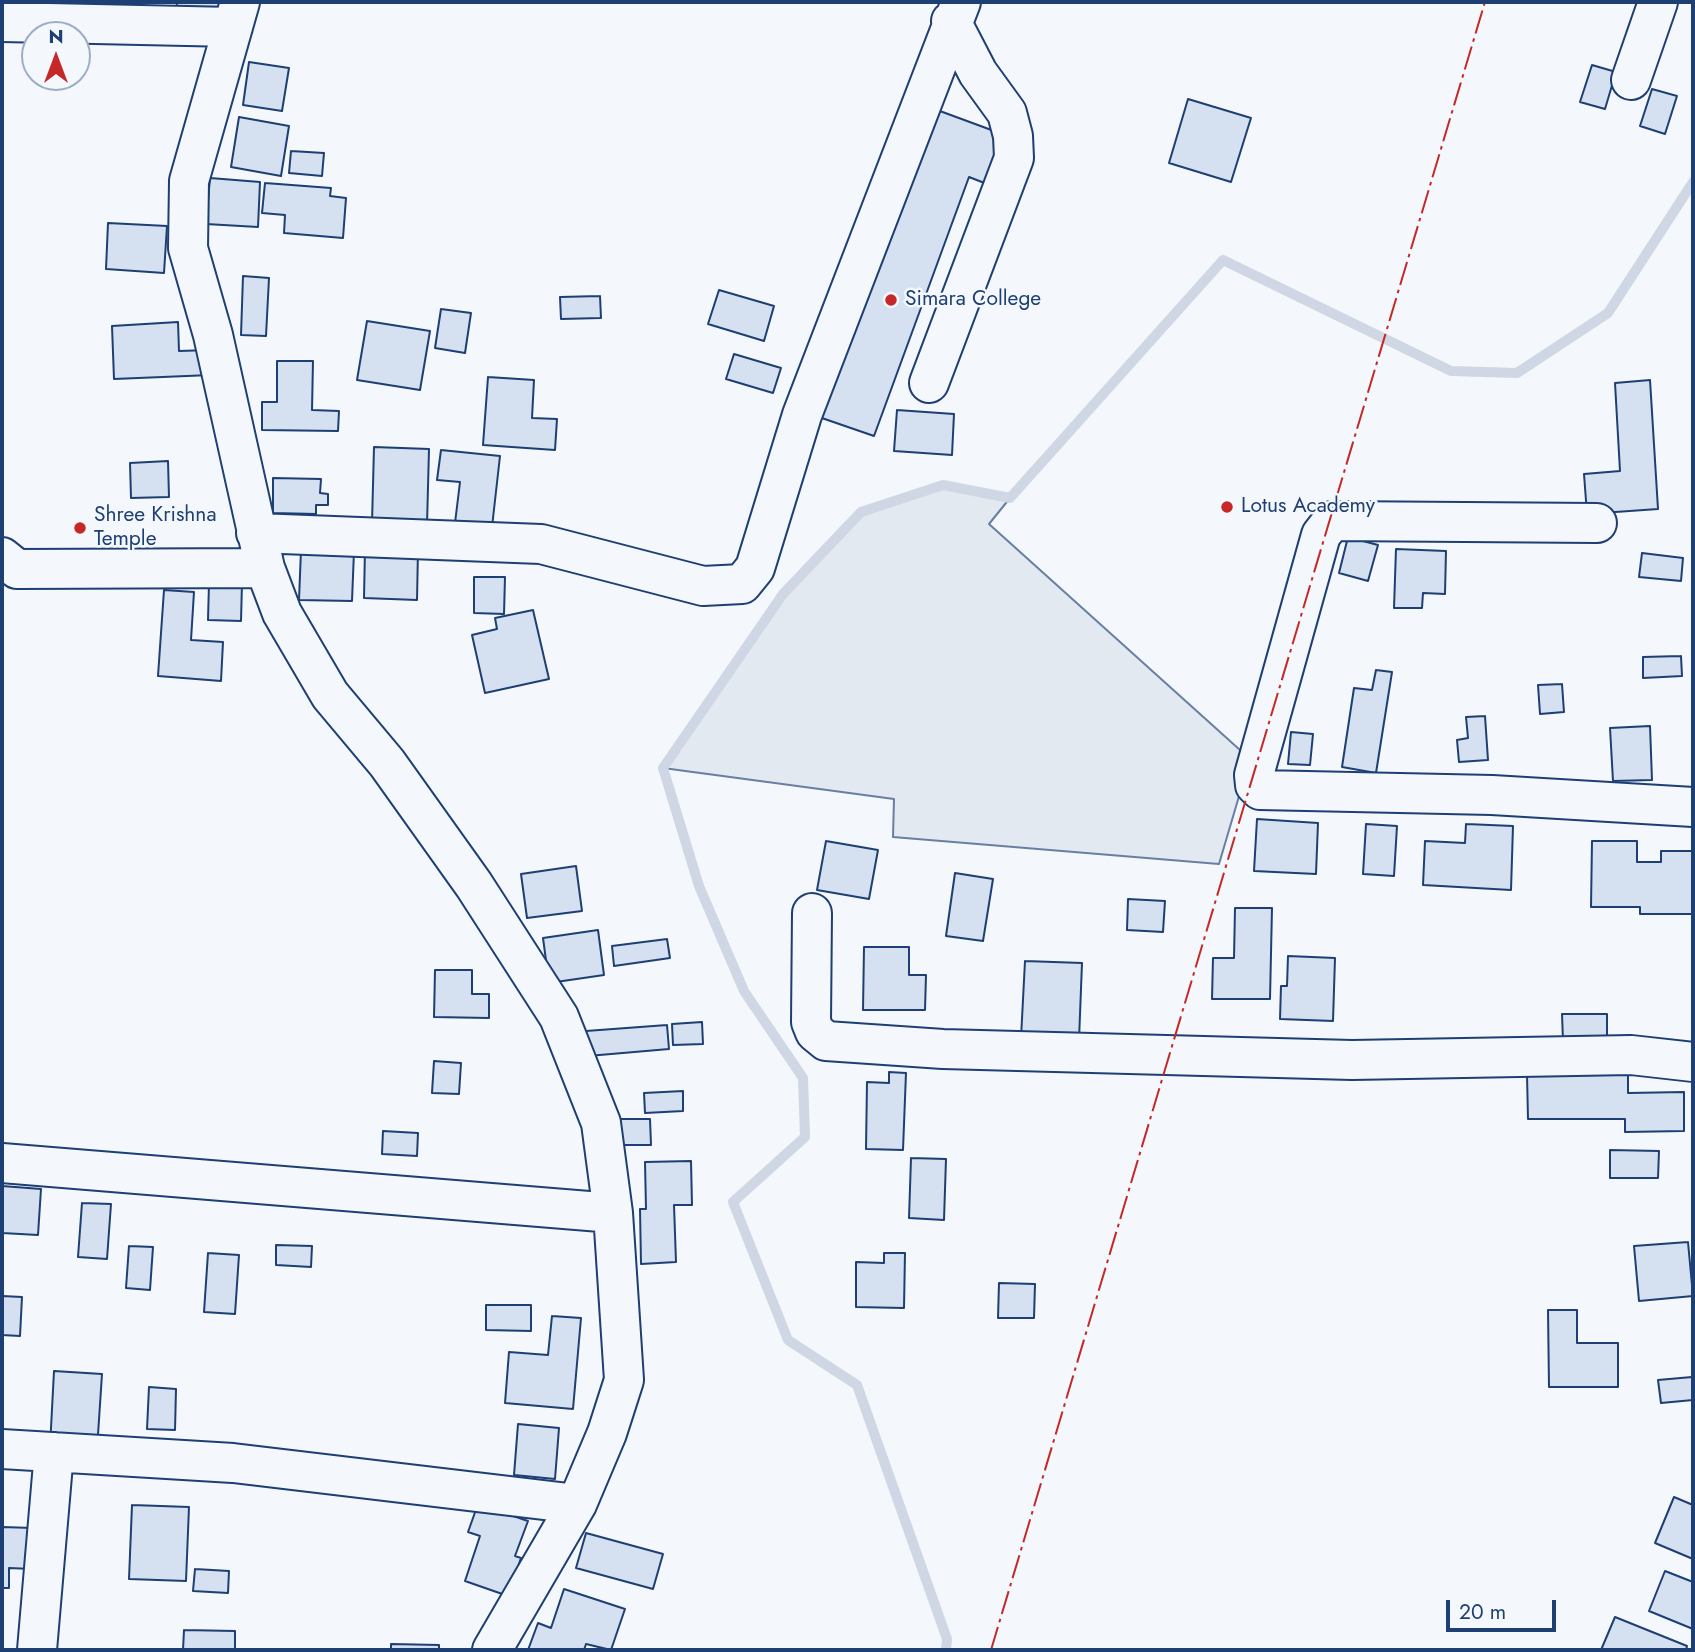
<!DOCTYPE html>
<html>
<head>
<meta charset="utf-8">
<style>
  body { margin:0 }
  #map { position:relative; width:1695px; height:1652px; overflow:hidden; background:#f4f7fb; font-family:Jost,sans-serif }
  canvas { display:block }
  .frame { position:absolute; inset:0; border:4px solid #1d3f73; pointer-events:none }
  .north { position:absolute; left:21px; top:21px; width:70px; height:70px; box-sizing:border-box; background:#f4f7fb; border:2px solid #9eadc5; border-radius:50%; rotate:0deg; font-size:19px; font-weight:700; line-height:28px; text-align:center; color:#1d3f73 }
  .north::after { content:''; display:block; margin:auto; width:24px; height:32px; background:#c62828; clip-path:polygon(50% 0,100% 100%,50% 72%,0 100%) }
  .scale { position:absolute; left:1446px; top:1600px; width:110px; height:32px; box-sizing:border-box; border:4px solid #1d3f73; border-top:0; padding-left:9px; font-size:21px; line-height:24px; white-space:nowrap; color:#1d3f73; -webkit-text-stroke:5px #f4f7fb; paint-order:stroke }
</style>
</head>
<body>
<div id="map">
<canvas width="1695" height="1652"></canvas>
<div class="frame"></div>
<div class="north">N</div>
<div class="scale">20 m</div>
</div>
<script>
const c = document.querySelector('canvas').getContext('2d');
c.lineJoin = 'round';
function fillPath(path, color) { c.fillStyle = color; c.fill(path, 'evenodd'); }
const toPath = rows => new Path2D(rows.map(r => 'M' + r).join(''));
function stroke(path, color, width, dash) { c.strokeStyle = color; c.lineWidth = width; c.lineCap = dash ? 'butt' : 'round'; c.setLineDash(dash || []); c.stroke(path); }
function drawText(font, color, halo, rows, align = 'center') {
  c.font = font + ' Jost,sans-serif'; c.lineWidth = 5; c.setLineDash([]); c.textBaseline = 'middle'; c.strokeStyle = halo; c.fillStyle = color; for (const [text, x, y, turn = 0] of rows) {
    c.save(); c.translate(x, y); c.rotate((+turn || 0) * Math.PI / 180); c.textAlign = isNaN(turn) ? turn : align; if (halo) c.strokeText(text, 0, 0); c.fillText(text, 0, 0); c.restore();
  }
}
const green = toPath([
  [943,485,1010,498,989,524,1250,759,1219,864,893,837,894,799,663,768,783,594,861,512,943,485]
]);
const stream = toPath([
  [946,1650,947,1639,857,1385,788,1340,733,1202,805,1137,803,1078,744,991,699,886,663,768,783,594,861,512,943,485,1010,498,1223,260,1451,371,1517,373,1608,313,1693,182]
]);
const building = toPath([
  [177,2,228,2,227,19,176,15,177,2],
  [249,62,289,68,282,111,243,105,249,62],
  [1592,65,1616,72,1605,109,1580,102,1592,65],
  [1652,89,1677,96,1665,134,1640,126,1652,89],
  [1188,99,1251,118,1231,182,1169,163,1188,99],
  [929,107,1005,135,987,184,969,177,874,436,816,416,929,107],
  [239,117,289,126,281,176,231,167,239,117],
  [291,151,324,153,322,176,289,173,291,151],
  [210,178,260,182,258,227,206,224,210,178],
  [265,183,331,188,330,196,346,198,343,238,284,233,285,215,262,213,265,183],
  [108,223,167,226,164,273,106,269,108,223],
  [243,276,269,278,266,336,241,335,243,276],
  [719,290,774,306,764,341,708,324,719,290],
  [600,296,601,318,561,319,560,297,600,296],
  [441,309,471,313,465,353,435,348,441,309],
  [367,321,430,331,420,390,357,380,367,321],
  [178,322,179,351,210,350,211,375,114,379,112,326,178,322],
  [734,354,781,368,773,393,726,379,734,354],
  [277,361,313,361,312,410,339,411,338,431,262,430,262,402,277,402,277,361],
  [488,377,534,380,532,418,557,419,555,450,483,445,488,377],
  [1650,380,1658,509,1587,514,1584,474,1620,471,1615,383,1650,380],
  [897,410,954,414,952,455,894,451,897,410],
  [374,447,429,449,427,525,372,523,374,447],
  [441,450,500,456,492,527,455,523,460,482,437,480,441,450],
  [168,461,169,497,131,498,130,463,168,461],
  [273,478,321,479,320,493,328,494,328,505,316,505,316,514,273,513,273,478],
  [1348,537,1378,545,1368,581,1339,573,1348,537],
  [365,548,418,550,417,600,364,598,365,548],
  [1396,549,1446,551,1445,594,1423,593,1422,608,1394,608,1396,549],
  [301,550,354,551,352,601,299,600,301,550],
  [1642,553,1683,558,1681,581,1639,577,1642,553],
  [474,577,505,577,504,614,474,613,474,577],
  [209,583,242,583,241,621,208,620,209,583],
  [164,590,194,592,191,640,223,642,221,681,158,676,164,590],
  [533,610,549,679,485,693,472,635,497,629,495,618,533,610],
  [1681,656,1682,676,1643,678,1643,657,1681,656],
  [1376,670,1392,672,1376,773,1342,767,1354,688,1372,690,1376,670],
  [1562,684,1564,712,1540,714,1538,685,1562,684],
  [1485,716,1488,760,1459,762,1457,740,1468,738,1466,717,1485,716],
  [1650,726,1652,780,1613,781,1610,728,1650,726],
  [1291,732,1313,734,1310,765,1288,764,1291,732],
  [1257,819,1318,823,1316,874,1254,871,1257,819],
  [1366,824,1397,826,1394,876,1363,874,1366,824],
  [1466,824,1513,826,1511,890,1423,885,1425,841,1465,843,1466,824],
  [826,841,878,850,869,899,817,890,826,841],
  [1592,841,1637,841,1637,862,1661,862,1661,851,1693,851,1693,914,1640,914,1640,907,1591,907,1592,841],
  [576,866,582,911,527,918,521,874,576,866],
  [955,873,993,879,983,941,946,936,955,873],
  [1128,899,1165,901,1163,932,1127,930,1128,899],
  [1235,908,1272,908,1270,999,1212,999,1213,958,1234,958,1235,908],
  [598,930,604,975,549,983,543,938,598,930],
  [667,939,670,958,614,966,612,946,667,939],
  [864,947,909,947,909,975,926,975,925,1010,863,1010,864,947],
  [1288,956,1335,958,1333,1021,1280,1019,1281,986,1287,986,1288,956],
  [1025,961,1082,963,1079,1040,1021,1038,1025,961],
  [435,970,472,970,472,994,489,994,489,1018,434,1017,435,970],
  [1562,1014,1607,1014,1607,1041,1563,1041,1562,1014],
  [702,1022,703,1044,673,1045,672,1024,702,1022],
  [667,1025,669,1049,588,1056,586,1031,667,1025],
  [434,1061,461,1063,459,1094,432,1093,434,1061],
  [889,1072,906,1073,903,1150,866,1149,867,1082,889,1083,889,1072],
  [1628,1074,1628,1093,1684,1092,1684,1131,1625,1132,1625,1119,1528,1119,1527,1075,1628,1074],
  [683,1091,683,1111,645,1113,644,1093,683,1091],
  [619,1119,650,1119,651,1145,619,1145,619,1119],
  [383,1131,418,1133,417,1156,382,1154,383,1131],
  [1610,1150,1659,1151,1658,1178,1610,1178,1610,1150],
  [911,1158,946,1159,944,1220,909,1218,911,1158],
  [691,1161,692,1205,674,1205,676,1262,641,1264,640,1209,646,1209,645,1162,691,1161],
  [2,1186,41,1189,38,1235,2,1233,2,1186],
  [82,1203,111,1204,107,1259,78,1257,82,1203],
  [1688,1242,1693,1296,1639,1301,1634,1246,1688,1242],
  [276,1245,312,1246,311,1267,276,1265,276,1245],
  [129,1246,153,1247,150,1290,126,1288,129,1246],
  [208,1253,239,1255,235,1314,204,1312,208,1253],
  [884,1253,905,1253,904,1308,856,1307,856,1262,884,1263,884,1253],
  [999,1283,1035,1284,1034,1318,998,1318,999,1283],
  [2,1296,22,1297,20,1336,2,1335,2,1296],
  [486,1305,531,1305,531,1331,486,1330,486,1305],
  [1548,1310,1577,1310,1577,1343,1618,1343,1618,1387,1549,1387,1548,1310],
  [552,1316,581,1318,573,1409,505,1403,509,1352,548,1355,552,1316],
  [54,1371,102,1374,97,1450,50,1447,54,1371],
  [1692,1377,1693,1400,1661,1403,1658,1380,1692,1377],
  [149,1387,176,1389,175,1430,147,1429,149,1387],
  [518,1424,559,1428,555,1479,514,1475,518,1424],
  [1674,1497,1693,1505,1693,1559,1655,1543,1674,1497],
  [478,1504,528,1521,515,1556,521,1558,508,1596,465,1581,480,1536,468,1532,478,1504],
  [132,1505,189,1507,186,1581,129,1579,132,1505],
  [2,1527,33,1528,32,1569,9,1568,9,1588,2,1588,2,1527],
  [586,1533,663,1554,653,1589,576,1568,586,1533],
  [195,1569,229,1571,228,1593,193,1591,195,1569],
  [1665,1571,1693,1582,1693,1629,1649,1611,1665,1571],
  [564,1589,625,1609,611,1650,586,1644,584,1650,528,1650,538,1623,551,1628,564,1589],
  [1615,1617,1687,1646,1686,1650,1601,1650,1615,1617],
  [184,1630,235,1631,235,1650,183,1650,184,1630],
  [391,1644,439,1645,439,1650,391,1650,391,1644]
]);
const minor = toPath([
  [240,2,189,181,188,248,213,335,265,568,282,613,330,695,387,763,474,885,559,1017,601,1123,613,1213,624,1380,607,1433,577,1504,492,1650],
  [2,22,233,27],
  [1631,80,1658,2],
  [929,383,1014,158,1013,136,1007,113,978,73,951,21],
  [1597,523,1332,521,1321,535,1254,775,1255,785,1260,790,1492,795,1693,807],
  [256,533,541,544,703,586,742,584,755,568,802,415,961,2],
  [2,557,17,569,265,568],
  [812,913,811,1022,815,1032,826,1041,943,1049,1352,1060,1631,1055,1693,1062],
  [2,1163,613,1213],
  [2,1449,233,1463,577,1504],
  [37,1650,54,1452]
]);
const power = toPath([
  [991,1650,1485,2]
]);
const markers = [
  [891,300,7,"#c62828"],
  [1227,507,7,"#c62828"],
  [80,528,7,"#c62828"]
];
const poiNames = [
  ["Simara College",905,300],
  ["Lotus Academy",1241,507],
  ["Shree Krishna",94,516],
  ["Temple",94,540]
];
fillPath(green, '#e3e9f0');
stroke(green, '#687fa3', 2);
stroke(stream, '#cfd7e4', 10);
fillPath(building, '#d5e0f0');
stroke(building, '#1d3f73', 2);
stroke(minor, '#1d3f73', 42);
stroke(minor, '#f4f7fb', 38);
stroke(power, '#c62828', 2, [24, 5, 3.5, 5]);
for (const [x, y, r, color] of markers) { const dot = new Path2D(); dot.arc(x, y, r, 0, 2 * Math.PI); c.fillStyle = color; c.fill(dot); stroke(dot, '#f4f7fb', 2.5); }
drawText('21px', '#1d3f73', '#f4f7fb', poiNames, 'left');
</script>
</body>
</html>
